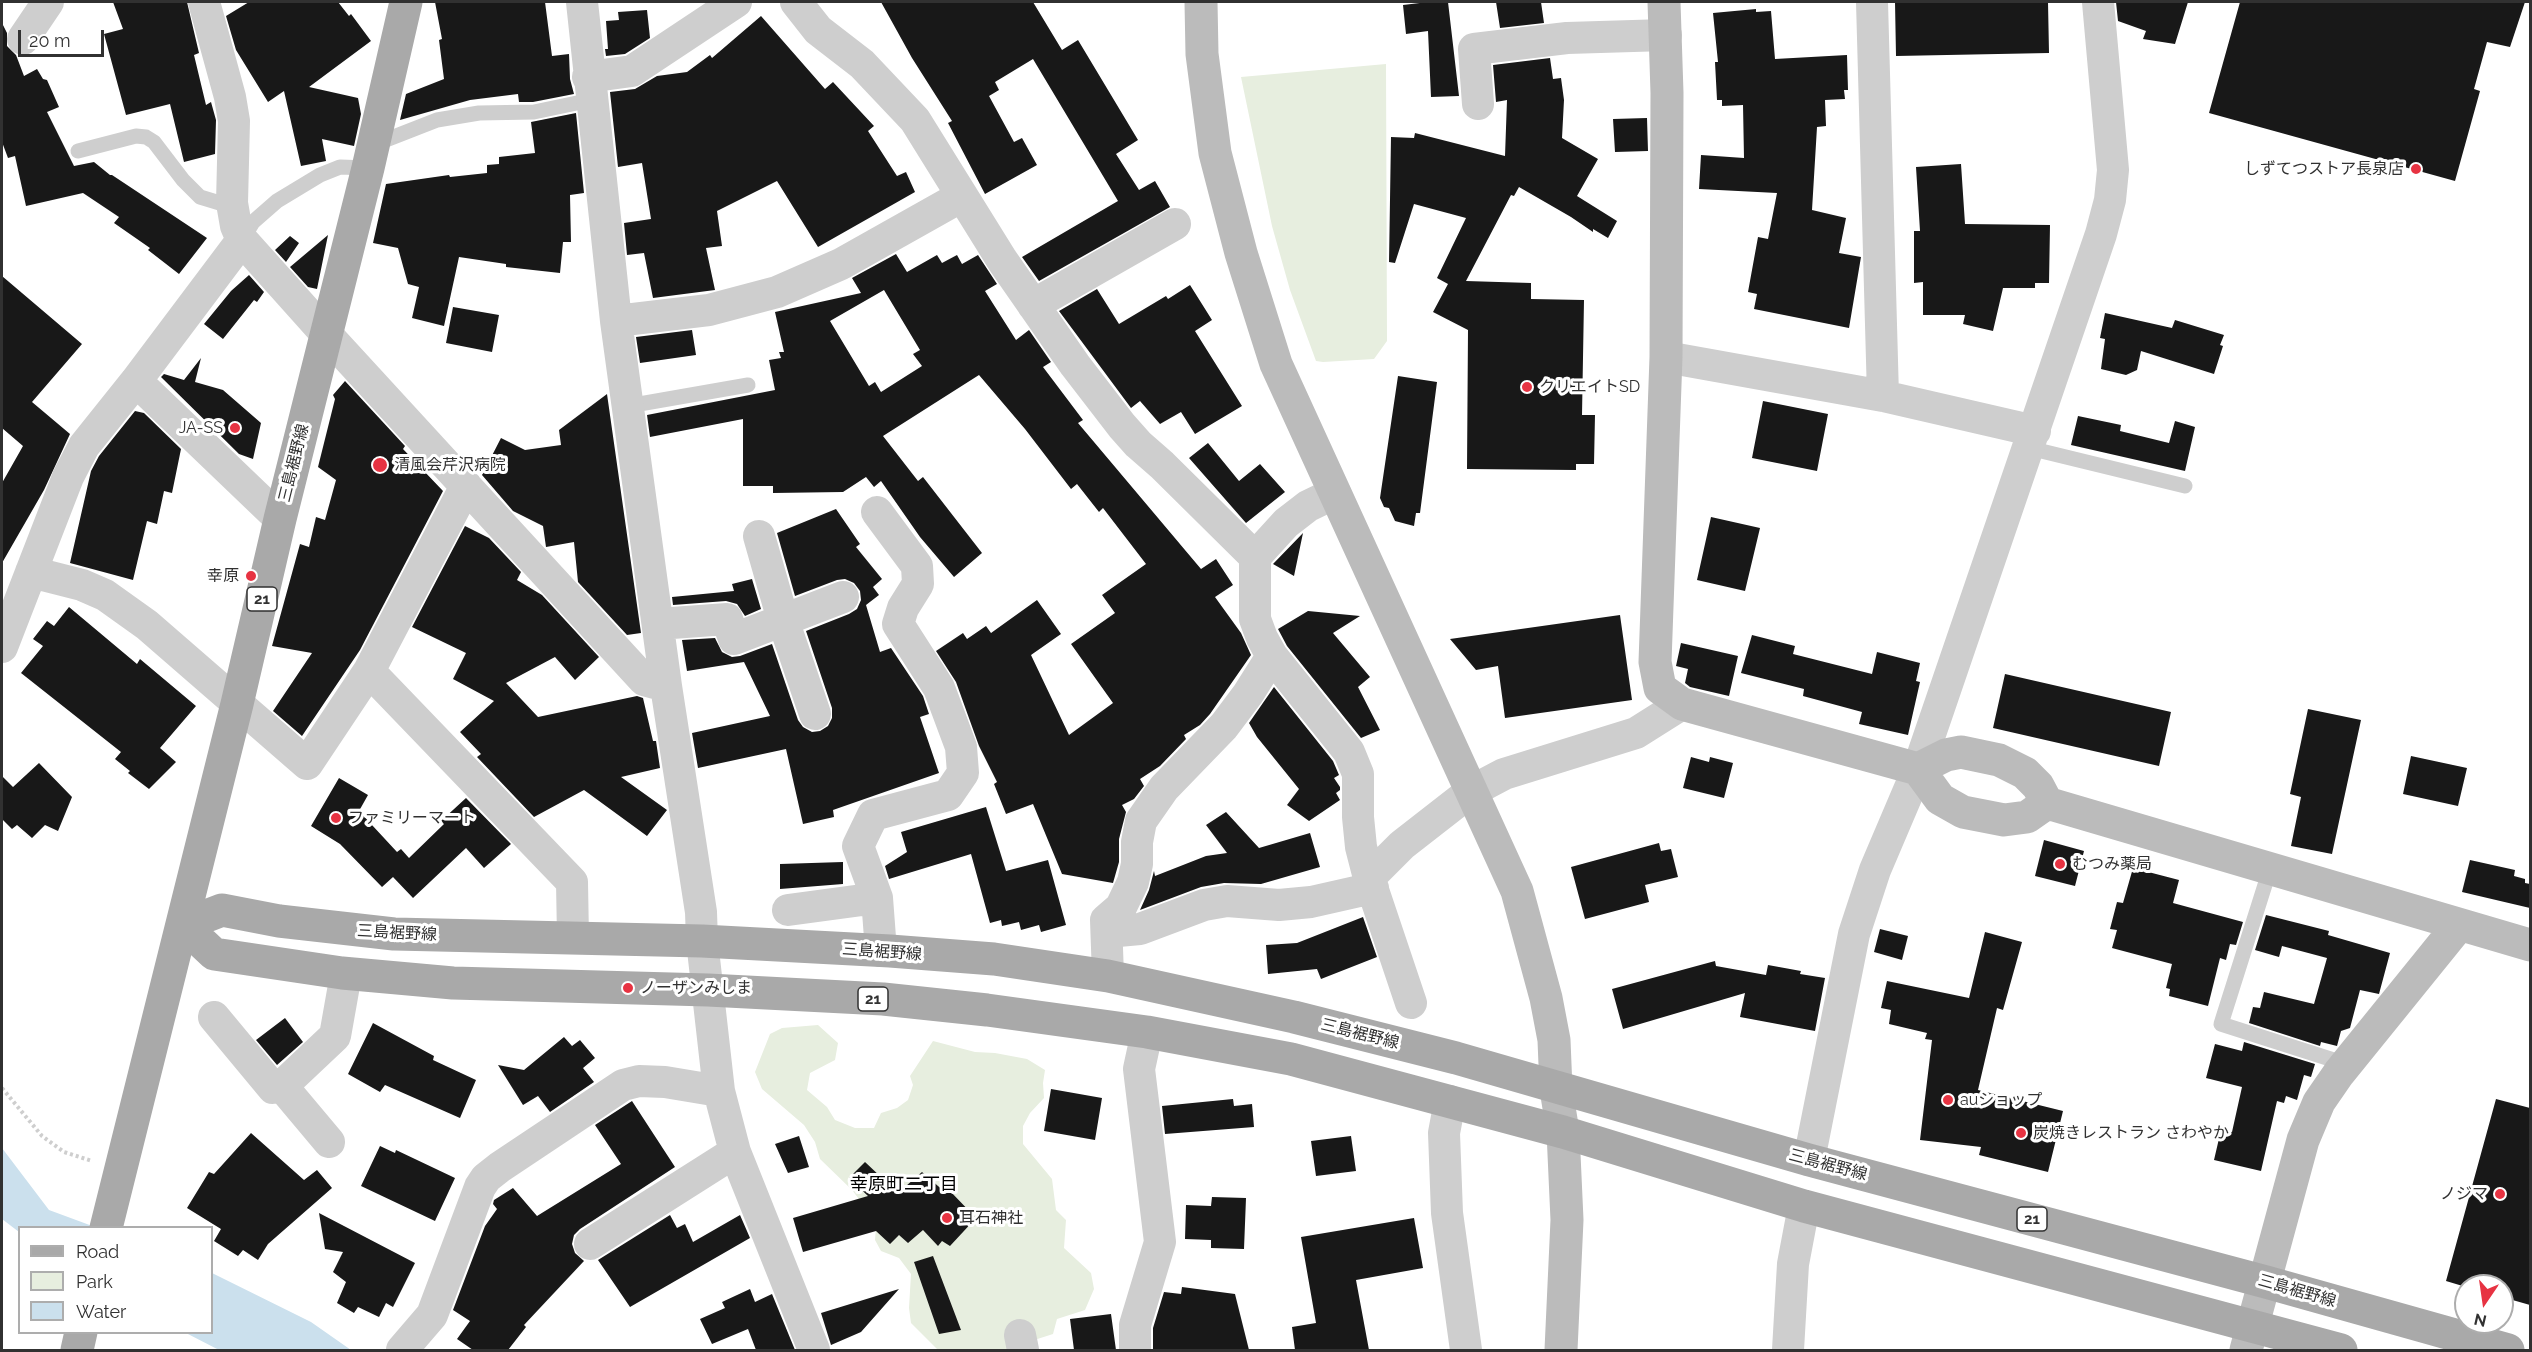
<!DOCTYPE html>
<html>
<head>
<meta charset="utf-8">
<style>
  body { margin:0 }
  #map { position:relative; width:2532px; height:1352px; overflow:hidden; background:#fff; font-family:Raleway,sans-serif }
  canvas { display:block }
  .frame { position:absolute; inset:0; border:3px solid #313131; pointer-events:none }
  .legend { position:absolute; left:18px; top:1226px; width:195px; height:108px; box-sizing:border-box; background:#fff; border:2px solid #adadad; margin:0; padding:8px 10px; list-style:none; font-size:18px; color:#313131 }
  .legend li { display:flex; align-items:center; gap:12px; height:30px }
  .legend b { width:30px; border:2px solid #adadad }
  .north { position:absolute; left:2454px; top:1274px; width:60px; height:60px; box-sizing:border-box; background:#fff; border:2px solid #adadad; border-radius:50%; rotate:193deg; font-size:16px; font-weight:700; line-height:24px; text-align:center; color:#313131 }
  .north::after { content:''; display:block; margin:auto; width:21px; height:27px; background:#e73342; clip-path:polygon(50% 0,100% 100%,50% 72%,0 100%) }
  .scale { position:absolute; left:18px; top:30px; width:86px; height:27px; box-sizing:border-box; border:3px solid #313131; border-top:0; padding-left:8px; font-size:18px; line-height:21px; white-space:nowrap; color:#313131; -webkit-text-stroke:4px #fff; paint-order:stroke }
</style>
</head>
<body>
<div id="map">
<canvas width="2532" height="1352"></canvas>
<div class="frame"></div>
<ul class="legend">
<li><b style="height:8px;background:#a9a9a9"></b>Road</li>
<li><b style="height:16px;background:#e7eedf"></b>Park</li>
<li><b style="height:16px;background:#cbe0ed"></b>Water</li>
</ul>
<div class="north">N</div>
<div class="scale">20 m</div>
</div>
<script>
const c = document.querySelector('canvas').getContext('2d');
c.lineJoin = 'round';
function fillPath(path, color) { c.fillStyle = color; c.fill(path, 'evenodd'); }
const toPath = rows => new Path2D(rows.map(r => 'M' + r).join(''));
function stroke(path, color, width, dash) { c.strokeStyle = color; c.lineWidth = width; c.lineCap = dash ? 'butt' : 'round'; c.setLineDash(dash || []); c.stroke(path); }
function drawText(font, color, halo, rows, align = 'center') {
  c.font = font + ' Raleway,"Noto Sans JP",sans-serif'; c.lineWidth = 6; c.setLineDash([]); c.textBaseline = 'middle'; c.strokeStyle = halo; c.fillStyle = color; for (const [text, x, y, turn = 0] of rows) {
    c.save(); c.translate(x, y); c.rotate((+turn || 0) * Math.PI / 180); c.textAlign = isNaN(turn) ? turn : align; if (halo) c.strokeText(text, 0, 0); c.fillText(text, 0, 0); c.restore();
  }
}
const green = toPath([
  [1386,64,1387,341,1374,359,1323,362,1316,361,1290,290,1272,226,1241,77],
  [818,1025,838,1043,835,1060,810,1073,807,1090,827,1107,835,1120,855,1128,874,1128,881,1113,897,1108,908,1100,913,1085,910,1076,933,1041,975,1052,995,1053,1027,1059,1045,1070,1043,1083,1044,1098,1030,1113,1023,1126,1023,1144,1052,1179,1056,1210,1066,1220,1064,1248,1091,1273,1094,1289,1085,1310,1057,1319,1053,1334,1028,1342,1016,1350,938,1350,911,1323,909,1308,911,1274,899,1258,881,1251,875,1240,876,1227,865,1207,852,1190,820,1159,815,1142,804,1125,762,1089,755,1072,770,1034,782,1028]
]);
const water = toPath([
  [2,1148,49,1210,95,1227,20,1228,19,1232,2,1219],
  [212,1273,311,1322,351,1350,219,1350,186,1333,212,1332]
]);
const building = toPath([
  [113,2,187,2,199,53,194,55,206,105,211,102,216,120,215,154,184,162,170,104,126,115,104,34,123,29],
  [249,2,338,2,349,16,351,14,371,41,309,87,358,98,361,114,354,146,322,139,326,161,301,166,284,91,268,102,236,50,226,16],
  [435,2,545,2,552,56,569,54,570,79,574,94,533,102,519,102,518,94,470,100,400,120,406,94,444,79,439,40,442,39],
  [881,2,1033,2,1062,50,1078,40,1138,140,1116,154,1139,190,1155,181,1170,207,1039,281,1022,257,1118,201,1033,59,995,82,999,90,989,96,1014,142,1022,138,1037,165,985,194,948,123,952,121,912,58],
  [1428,2,1448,2,1459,96,1431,97,1428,31,1406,34,1403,5],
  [1496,2,1541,2,1544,23,1500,28],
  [1895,2,2048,2,2049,53,1896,56],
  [2116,2,2188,2,2175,44,2143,39,2146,31,2118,21],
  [2240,2,2525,2,2510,47,2487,42,2474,89,2480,91,2455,181,2209,113],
  [1756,9,1756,12,1771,11,1775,59,1847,55,1848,90,1844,90,1845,99,1825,100,1826,126,1817,127,1812,210,1846,218,1839,253,1861,257,1849,328,1754,309,1757,294,1748,292,1758,237,1768,239,1777,193,1699,189,1701,155,1744,158,1743,105,1722,106,1722,100,1717,100,1715,62,1718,62,1713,13],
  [647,10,650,38,625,54,606,56,605,49,608,49,606,21,619,20,618,12],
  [761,16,825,89,833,82,874,126,868,131,897,176,906,172,915,192,818,247,777,181,717,211,722,246,706,248,715,290,653,298,644,253,627,255,624,223,651,219,642,163,618,167,610,92,635,89,657,76,687,72,710,55,712,58],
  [2,23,7,33,7,46,16,55,24,76,37,69,43,79,47,80,59,107,47,112,74,166,94,162,110,175,112,175,207,238,179,274,148,250,150,248,114,223,119,217,83,193,26,206,15,156,8,158,2,142],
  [1550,58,1553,79,1561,78,1564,100,1562,138,1598,159,1577,196,1617,221,1608,238,1593,229,1593,232,1571,217,1519,187,1514,196,1511,195,1466,281,1531,283,1531,299,1584,300,1582,415,1595,415,1594,464,1576,464,1576,470,1467,469,1468,330,1433,312,1448,284,1437,278,1466,218,1414,204,1395,263,1389,262,1391,137,1414,138,1415,133,1505,156,1507,100,1496,102,1493,65],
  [576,113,584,193,570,195,571,242,563,242,560,273,506,267,506,264,459,257,444,326,412,318,419,287,408,284,398,248,373,243,386,184,449,175,450,177,487,173,487,165,499,164,499,157,535,153,531,122],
  [1647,118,1648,151,1615,152,1613,119],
  [1961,164,1965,224,2050,225,2049,283,2035,283,2035,288,2003,288,1993,331,1963,324,1965,315,1923,315,1923,282,1914,283,1914,231,1920,231,1916,167],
  [328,235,317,289,308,287,290,267],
  [290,236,299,243,286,262,275,250],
  [896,254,907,272,937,255,942,263,957,255,962,264,978,255,997,284,985,291,1016,340,1029,330,1051,362,1043,367,1083,420,1078,423,1201,569,1216,559,1233,585,1215,597,1241,633,1251,655,1210,714,1200,725,1184,735,1186,739,1160,766,1140,779,1144,786,1134,799,1122,805,1126,812,1119,839,1119,862,1113,883,1062,874,1033,804,1006,814,994,784,997,782,979,746,956,682,936,651,963,633,967,639,986,626,991,633,1037,600,1061,634,1031,655,1069,735,1113,703,1071,644,1115,613,1102,595,1146,564,1103,508,1099,512,1077,484,1071,489,1025,429,979,375,883,436,918,481,923,477,982,553,954,577,920,537,881,481,874,487,866,477,843,492,773,493,773,486,743,486,743,419,650,437,647,415,775,390,769,360,781,358,779,352,784,352,775,312,861,293,852,278],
  [884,290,920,350,913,354,922,366,881,392,875,382,869,386,830,321],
  [249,275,264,292,257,302,254,300,223,339,204,324,231,291],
  [2,276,82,344,32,402,70,434,44,490,2,563,2,483,23,446,2,428],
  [1190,285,1212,320,1195,331,1242,406,1195,434,1181,412,1160,424,1140,401,1131,408,1059,311,1097,289,1119,324,1166,296,1168,299],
  [453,307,499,315,492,352,446,343],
  [2105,313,2172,328,2175,320,2224,335,2220,345,2223,346,2214,374,2141,351,2137,370,2126,375,2101,369,2105,339,2100,338],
  [692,330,696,355,640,363,636,337],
  [201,358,195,382,223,390,261,423,253,459,239,454,161,377,164,374,184,380],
  [1398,376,1437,382,1420,513,1416,513,1414,526,1395,521,1389,508,1384,507,1380,498],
  [345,381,405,446,403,449,443,491,360,650,302,736,273,711,312,653,272,646,300,544,309,547,316,517,325,520,336,480,318,467,335,399,333,395],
  [607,394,641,633,627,635,578,582,574,542,546,547,543,526,513,511,482,475,501,438,525,450,561,445,559,430],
  [1763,401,1828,414,1817,471,1752,458],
  [135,411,144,413,181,449,172,493,164,491,157,524,147,521,133,580,70,563,91,471,99,456],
  [2078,416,2121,425,2120,431,2169,443,2175,421,2195,427,2185,471,2071,445],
  [1208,443,1239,481,1260,464,1285,492,1246,523,1189,458],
  [836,509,860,544,856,547,882,579,873,587,879,595,866,605,880,652,891,648,923,696,929,714,920,717,939,773,833,810,834,817,803,824,786,749,698,768,692,733,770,716,744,662,687,671,682,640,715,638,722,652,732,657,740,656,772,644,798,720,803,727,812,732,820,731,828,726,832,718,832,708,806,631,849,614,857,609,861,600,860,591,854,583,845,579,837,580,795,596,777,533],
  [1711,517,1760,528,1745,591,1697,580],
  [465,526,489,538,521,572,517,580,542,595,599,657,575,680,555,657,506,683,538,717,637,696,643,698,653,741,656,741,660,768,621,777,667,810,647,836,584,790,534,817,477,757,481,754,460,732,494,701,453,679,466,653,412,627],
  [1303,533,1294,576,1273,564],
  [752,579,761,609,745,616,737,604,726,601,673,605,672,597,734,591,732,584],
  [69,607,137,664,140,659,196,706,160,748,176,762,149,789,128,773,130,771,115,759,121,752,21,673,43,646,33,639,47,621,54,626],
  [1308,611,1360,616,1333,633,1370,677,1358,687,1380,730,1361,738,1287,646,1278,629],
  [1620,615,1632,700,1505,718,1498,666,1476,670,1450,639],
  [1752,635,1795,646,1793,654,1872,674,1877,652,1920,663,1916,681,1920,682,1908,735,1859,724,1862,712,1803,696,1804,689,1741,673],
  [1681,643,1738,656,1729,696,1690,687,1685,683,1688,669,1676,666],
  [2005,674,2171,712,2159,766,1993,728],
  [1274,687,1333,761,1339,775,1334,778,1340,787,1340,790,1336,793,1340,800,1309,821,1287,805,1299,789,1257,737,1249,723],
  [2308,709,2361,720,2332,854,2291,846,2301,797,2290,794],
  [2411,756,2467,768,2458,806,2403,794],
  [1691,757,1709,762,1710,757,1733,763,1724,798,1683,788],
  [39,763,72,797,58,831,45,825,32,838,17,825,12,829,2,819,2,776,13,787],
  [339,778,368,795,359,811,397,852,401,849,409,858,444,824,441,821,466,798,511,844,484,868,466,848,413,898,393,877,382,887,340,844,311,826],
  [986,807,1006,871,1048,860,1066,925,1041,932,1039,925,1021,930,1019,922,1002,926,1001,920,990,923,971,854,889,879,885,866,907,852,901,832],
  [1226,812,1259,848,1310,833,1320,867,1261,884,1224,883,1201,887,1140,910,1149,890,1154,871,1155,876,1206,856,1227,853,1206,825],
  [2044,840,2084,851,2075,886,2035,876],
  [1659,843,1661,851,1671,849,1678,877,1645,885,1649,902,1585,919,1571,867],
  [2470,860,2515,870,2514,876,2525,879,2525,883,2530,884,2530,908,2462,892],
  [843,862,843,884,780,889,780,864],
  [2133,868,2179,880,2173,903,2243,922,2236,945,2230,944,2226,960,2220,958,2208,1006,2169,996,2170,989,2166,988,2172,964,2112,948,2117,930,2110,929,2117,902,2123,903],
  [2266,915,2329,931,2328,935,2390,953,2379,994,2360,990,2350,1028,2341,1031,2337,1046,2321,1042,2320,1046,2249,1023,2253,1007,2260,1008,2264,992,2314,1004,2327,958,2282,946,2279,957,2255,950],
  [1363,917,1377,957,1321,979,1317,969,1268,974,1266,945,1297,943],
  [1880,929,1908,936,1902,960,1874,952],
  [1985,932,2022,942,2003,1010,1997,1008,1978,1090,2063,1111,2048,1172,1979,1155,1981,1147,1920,1140,1932,1040,1925,1039,1927,1033,1889,1024,1891,1010,1881,1008,1887,981,1969,998],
  [1715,961,1716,966,1766,975,1768,965,1801,971,1800,974,1825,978,1815,1031,1740,1017,1745,993,1623,1029,1612,989],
  [285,1018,303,1042,277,1065,256,1040],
  [373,1023,434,1056,433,1060,476,1080,460,1118,385,1085,380,1092,348,1074],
  [564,1037,572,1046,580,1040,595,1058,583,1068,594,1082,550,1112,538,1096,523,1105,498,1065,524,1070],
  [2244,1042,2315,1064,2311,1077,2304,1075,2297,1100,2286,1096,2284,1103,2277,1101,2261,1171,2214,1160,2221,1130,2232,1132,2242,1087,2206,1078,2215,1044,2242,1051],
  [1051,1089,1102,1098,1095,1140,1044,1131],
  [1233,1099,1234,1106,1252,1104,1254,1127,1165,1134,1162,1106],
  [2496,1099,2530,1108,2530,1305,2502,1297,2502,1286,2466,1287,2446,1281],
  [632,1101,675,1167,580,1229,574,1235,572,1244,575,1253,584,1261,524,1325,526,1327,508,1350,473,1350,457,1339,470,1321,453,1310,485,1226,497,1209,493,1204,494,1200,513,1188,537,1216,621,1164,595,1125],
  [251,1133,304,1180,317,1170,332,1188,268,1244,258,1260,243,1250,238,1256,214,1241,221,1229,187,1208,209,1172,214,1174],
  [799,1136,809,1167,788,1173,775,1144],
  [1351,1136,1356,1171,1316,1176,1311,1141],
  [380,1146,395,1153,396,1150,455,1178,435,1221,361,1186],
  [865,1162,898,1193,922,1172,946,1193,949,1190,976,1218,950,1246,942,1241,938,1246,923,1230,908,1243,899,1235,890,1244,876,1231,803,1252,793,1218,868,1196,849,1178],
  [1212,1197,1246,1198,1244,1249,1211,1248,1211,1240,1185,1239,1186,1205,1211,1206],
  [319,1213,415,1263,393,1307,386,1303,379,1317,358,1307,354,1313,337,1303,346,1282,333,1272,343,1252,325,1249],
  [670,1215,677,1228,685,1224,693,1242,740,1215,750,1238,630,1307,598,1260],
  [1414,1218,1423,1268,1356,1280,1369,1350,1295,1350,1292,1327,1316,1323,1301,1237],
  [933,1256,961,1330,939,1334,914,1262],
  [1182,1287,1235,1294,1249,1350,1153,1350,1153,1328,1164,1292,1181,1294],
  [750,1289,755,1302,772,1294,795,1350,756,1350,748,1329,712,1344,700,1319,725,1308,722,1302],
  [899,1289,861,1332,831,1345,821,1313],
  [1111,1314,1116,1350,1074,1350,1070,1319]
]);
const path = toPath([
  [2,1088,42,1136,64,1152,92,1161]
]);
const lane = toPath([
  [373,145,437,120,479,113,534,112,591,100],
  [78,151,136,136,146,137,154,142,183,180,200,197,233,207],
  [242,240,253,222,277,201,320,175,340,167,368,168],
  [628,406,748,385],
  [2029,448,2185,486],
  [2270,869,2221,1024,2346,1064]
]);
const street = toPath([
  [582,2,616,321,666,686,701,912,702,941,719,1091,735,1152,814,1350],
  [796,2,818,30,862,64,915,120,1002,260,1075,365,1122,426,1138,444,1162,465,1255,557,1255,619,1262,638,1272,656,1349,752,1358,774,1358,817,1361,847,1369,878],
  [1872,2,1883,396],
  [23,39,48,2],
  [588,77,632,71,736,2],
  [1478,104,1474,49,1567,38,1666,35],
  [242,240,327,335,644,680,666,686],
  [1033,305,1175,224],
  [616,321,709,310,777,292,841,264,962,196],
  [1666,357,1883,396,2035,431],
  [136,381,280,519],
  [877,512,917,566,918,584,903,608,898,624,939,688,961,747,963,773,948,795,873,815,858,846,877,898,881,951],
  [759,536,783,620,815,714],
  [1255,557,1286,523,1308,506,1335,493],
  [31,572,82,585,105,595,147,625,307,764,369,671,466,486],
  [658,624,727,619,734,639,843,597],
  [2,647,68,477,84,446,136,381,242,240,236,226,232,203,234,121,230,97,204,2],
  [369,671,572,882,573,938],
  [788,910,877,898],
  [1107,932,1140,929,1204,905,1227,901,1279,905,1311,902,1373,888],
  [1108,976,1106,920,1121,907,1133,882,1137,864,1137,842,1141,821,1164,788,1224,726,1248,694,1272,656],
  [1411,1003,1369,878,1402,845,1470,792,1504,774,1636,733,1682,704],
  [214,1017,273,1088,282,1086,329,1142],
  [282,1086,335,1036,346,974],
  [1450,1101,1444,1133,1447,1213,1466,1350],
  [1809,1160,1854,934,1875,870,1918,769,2101,234,2110,200,2113,170,2098,2],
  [590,1244,735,1152],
  [1020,1335,1023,1350],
  [402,1350,432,1315,480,1187,486,1178,500,1167,623,1085,639,1081,665,1082,719,1091],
  [1135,1350,1135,1325,1160,1242,1139,1069,1147,1032],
  [1788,1350,1793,1264,1804,1206]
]);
const secondary = toPath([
  [1201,2,1202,54,1215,153,1241,253,1276,364,1517,891,1546,998,1554,1040,1556,1089,1563,1132,1567,1220,1561,1350],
  [1664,2,1667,93,1666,357,1655,662,1660,688,1682,704,1918,769,1940,799,1963,812,2004,820,2027,817,2047,803],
  [1918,769,1946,755,1961,752,1999,760,2025,773,2038,786,2047,803,2530,945],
  [2246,1350,2303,1140,2319,1102,2339,1073,2458,926]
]);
const primary = toPath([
  [106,1228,237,704,280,519,368,168,406,2],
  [77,1350,81,1332],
  [2341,1350,1804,1206,1563,1132,1291,1059,1147,1032,987,1010,883,999,708,990,453,983,342,973,214,954,183,925,222,910,279,921,394,934,702,941,890,951,994,959,1108,976,1294,1017,1456,1058,1809,1160,2266,1282,2508,1350]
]);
const markers = [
  [2416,169,6,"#e73342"],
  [1527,387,6,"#e73342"],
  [235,428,6,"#e73342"],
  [380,465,8,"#e73342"],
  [251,576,6,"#e73342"],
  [336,818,6,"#e73342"],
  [2060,864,6,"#e73342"],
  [628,988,6,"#e73342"],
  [1948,1100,6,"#e73342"],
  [2021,1133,6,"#e73342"],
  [2500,1194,6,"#e73342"],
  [947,1218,6,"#e73342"]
];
const shields = [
  [262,599,30],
  [873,999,30],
  [2032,1219,30]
];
const shieldNames = [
  ["21",262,599],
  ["21",873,999],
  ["21",2032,1219]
];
const poiNames = [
  ["しずてつストア長泉店",2404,169,"right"],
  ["クリエイトSD",1539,387],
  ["JA-SS",223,428,"right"],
  ["清風会芹沢病院",394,465],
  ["幸原",239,576,"right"],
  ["ファミリーマート",348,818],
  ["むつみ薬局",2072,864],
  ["ノーザンみしま",640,988],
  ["auショップ",1960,1100],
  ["炭焼きレストラン さわやか",2033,1133],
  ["ノジマ",2488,1194,"right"],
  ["耳石神社",959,1218]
];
const streetNames = [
  ["三島裾野線",294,463,-76],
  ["三島裾野線",397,933,3],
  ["三島裾野線",882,952,4],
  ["三島裾野線",1360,1034,14],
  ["三島裾野線",1828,1165,15],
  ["三島裾野線",2297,1291,16]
];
const neighbourhoodNames = [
  ["幸原町二丁目",904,1185]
];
fillPath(green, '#e7eedf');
fillPath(water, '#cbe0ed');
fillPath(building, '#181818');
stroke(path, '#cecece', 4, [3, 3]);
stroke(lane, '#cecece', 15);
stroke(street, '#cecece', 32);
stroke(secondary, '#bbb', 33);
stroke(primary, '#a9a9a9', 33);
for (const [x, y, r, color] of markers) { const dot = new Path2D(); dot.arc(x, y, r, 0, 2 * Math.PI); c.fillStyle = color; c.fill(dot); stroke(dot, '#fff', 2); }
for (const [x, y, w] of shields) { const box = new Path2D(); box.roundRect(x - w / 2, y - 12, w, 24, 4.5); c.fillStyle = '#fff'; c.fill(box); stroke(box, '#313131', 1.5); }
drawText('bold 15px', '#313131', null, shieldNames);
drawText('16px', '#313131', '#fff', poiNames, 'left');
drawText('16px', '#313131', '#fff', streetNames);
drawText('18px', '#000', '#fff', neighbourhoodNames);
</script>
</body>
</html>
